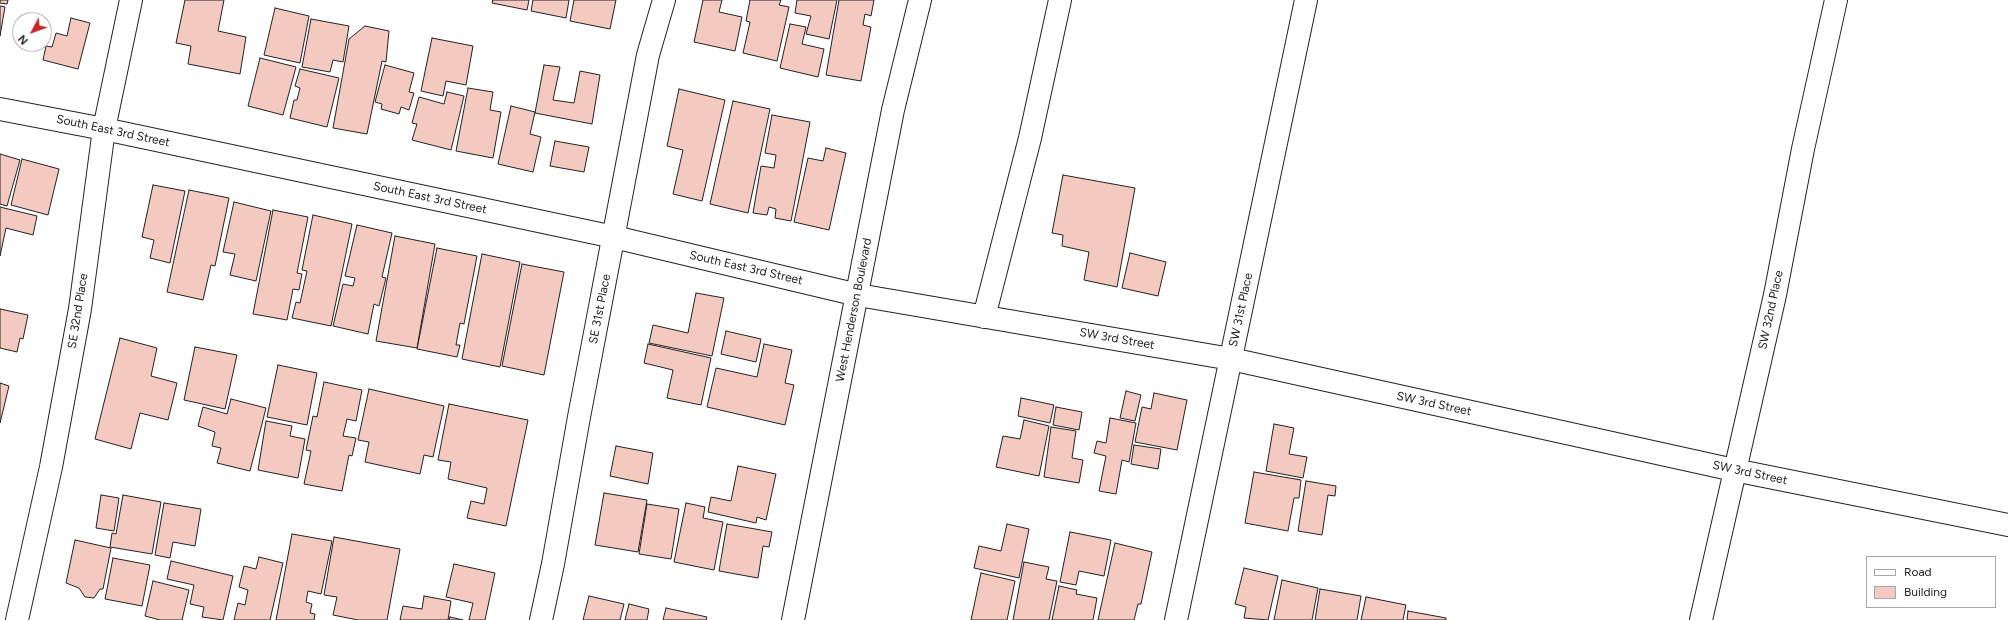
<!DOCTYPE html>
<html>
<head>
<meta charset="utf-8">
<style>
  body { margin:0 }
  #map { position:relative; width:2008px; height:620px; overflow:hidden; background:#fff; font-family:Figtree,sans-serif }
  canvas { display:block }
  .legend { position:absolute; left:1866px; top:556px; width:130px; height:52px; box-sizing:border-box; background:#fff; border:1px solid #a7a7a7; margin:0; padding:5px 7px; list-style:none; font-size:12px; color:#222 }
  .legend li { display:flex; align-items:center; gap:8px; height:20px }
  .legend b { width:20px; border:1px solid #a7a7a7 }
  .north { position:absolute; left:12px; top:12px; width:40px; height:40px; box-sizing:border-box; background:#fff; border:1px solid #a7a7a7; border-radius:50%; rotate:229deg; font-size:11px; font-weight:700; line-height:16px; text-align:center; color:#222 }
  .north::after { content:''; display:block; margin:auto; width:14px; height:18px; background:#c62828; clip-path:polygon(50% 0,100% 100%,50% 72%,0 100%) }
</style>
</head>
<body>
<div id="map">
<canvas width="2008" height="620"></canvas>
<ul class="legend">
<li><b style="height:5px;background:#fff"></b>Road</li>
<li><b style="height:11px;background:#f3c9c0"></b>Building</li>
</ul>
<div class="north">N</div>
</div>
<script>
const c = document.querySelector('canvas').getContext('2d');
c.lineJoin = 'round';
function fillPath(path, color) { c.fillStyle = color; c.fill(path, 'evenodd'); }
const toPath = rows => new Path2D(rows.map(r => 'M' + r).join(''));
function stroke(path, color, width, dash) { c.strokeStyle = color; c.lineWidth = width; c.lineCap = dash ? 'butt' : 'round'; c.setLineDash(dash || []); c.stroke(path); }
function drawText(font, color, halo, rows, align = 'center') {
  c.font = font + ' Figtree,sans-serif'; c.lineWidth = 3; c.setLineDash([]); c.textBaseline = 'middle'; c.strokeStyle = halo; c.fillStyle = color; for (const [text, x, y, turn = 0] of rows) {
    c.save(); c.translate(x, y); c.rotate((+turn || 0) * Math.PI / 180); c.textAlign = isNaN(turn) ? turn : align; if (halo) c.strokeText(text, 0, 0); c.fillText(text, 0, 0); c.restore();
  }
}
const building = toPath([
  [0,0,8,0,7,4,0,3,0,0],
  [185,0,224,0,218,31,246,37,240,74,188,64,191,46,176,43,185,0],
  [493,0,529,0,527,10,492,3,493,0],
  [533,0,569,0,566,18,531,11,533,0],
  [574,0,616,0,610,29,570,21,574,0],
  [703,0,722,0,719,12,742,17,735,51,694,42,703,0],
  [750,0,781,0,779,5,789,7,777,61,743,53,750,22,746,21,750,0],
  [797,0,837,0,829,39,806,34,811,16,795,13,797,0],
  [839,0,874,0,871,16,865,14,863,25,871,27,861,81,826,75,839,0],
  [0,6,5,7,0,36,0,6],
  [275,8,309,16,300,63,264,55,275,8],
  [71,18,90,23,78,69,43,60,46,46,52,47,56,33,67,36,71,18],
  [311,19,349,26,343,62,333,60,330,72,302,67,311,19],
  [790,24,806,27,802,44,824,49,818,77,780,68,790,24],
  [365,26,389,31,386,62,382,61,367,134,333,128,349,39,365,26],
  [432,38,473,46,466,85,446,81,443,96,421,91,432,38],
  [260,58,296,67,283,115,248,106,260,58],
  [385,65,414,73,409,92,414,93,409,110,401,107,399,114,381,109,382,104,375,102,385,65],
  [544,65,560,67,553,100,574,103,580,71,600,75,592,124,535,113,544,65],
  [300,69,339,78,327,127,290,118,294,100,297,100,300,88,295,86,300,69],
  [468,88,493,92,490,110,501,112,493,158,456,151,468,88],
  [679,89,725,100,702,201,673,194,683,150,667,146,679,89],
  [447,92,464,96,451,150,412,140,417,124,412,123,419,97,444,104,447,92],
  [733,101,770,109,748,213,710,204,733,101],
  [511,106,535,112,530,134,541,137,533,172,498,164,511,106],
  [772,115,810,122,791,221,775,218,776,209,769,207,767,215,753,213,761,166,774,168,776,155,765,153,772,115],
  [555,141,589,147,584,172,550,166,555,141],
  [826,148,846,153,829,230,794,222,808,158,823,161,826,148],
  [0,154,20,160,7,206,0,204,0,154],
  [22,159,59,169,48,215,11,205,22,159],
  [1063,175,1135,188,1117,287,1084,280,1089,252,1062,246,1063,235,1052,233,1063,175],
  [153,185,185,191,170,263,150,258,154,240,142,237,153,185],
  [189,190,229,198,215,266,211,265,203,300,167,292,189,190],
  [234,202,271,211,256,281,230,275,235,254,223,252,234,202],
  [0,207,37,216,33,235,6,228,0,256,0,207],
  [273,210,308,217,297,273,302,274,299,290,293,289,287,320,253,314,273,210],
  [313,215,352,224,331,326,292,318,296,302,300,303,307,271,302,270,313,215],
  [357,225,392,233,382,277,386,278,379,306,374,304,368,334,333,326,343,284,353,286,355,278,345,276,357,225],
  [395,236,435,244,417,348,376,341,395,236],
  [437,248,477,256,464,324,460,323,456,345,460,345,457,357,417,349,437,248],
  [1130,253,1166,262,1158,296,1122,288,1130,253],
  [482,254,520,262,500,367,462,359,482,254],
  [522,264,564,272,544,375,502,366,522,264],
  [696,293,724,298,712,356,649,343,653,325,688,333,696,293],
  [0,309,28,315,23,339,20,338,17,352,0,348,0,309],
  [726,331,761,339,756,362,721,354,726,331],
  [120,338,157,348,151,376,177,383,168,420,140,413,131,449,95,439,120,338],
  [648,344,711,358,701,405,667,398,673,370,644,363,648,344],
  [764,344,792,350,785,383,794,385,785,425,707,407,716,368,757,377,764,344],
  [195,347,237,355,225,409,184,400,195,347],
  [278,365,317,373,307,425,267,417,278,365],
  [324,382,362,390,356,421,347,419,343,436,356,438,352,456,349,455,342,491,304,484,311,451,306,450,313,416,317,417,324,382],
  [0,383,9,386,0,423,0,383],
  [369,389,444,406,433,457,424,455,420,474,365,462,369,442,358,440,369,389],
  [1126,391,1141,395,1135,421,1120,418,1126,391],
  [1154,393,1187,400,1177,450,1135,442,1142,407,1151,409,1154,393],
  [1021,398,1054,405,1050,423,1018,416,1021,398],
  [231,399,266,408,250,471,217,463,221,448,212,446,215,432,198,426,203,407,227,414,231,399],
  [449,404,528,420,506,526,467,518,471,501,484,504,487,488,448,479,451,462,438,460,449,404],
  [1056,407,1082,412,1079,430,1053,425,1056,407],
  [1110,418,1136,423,1129,462,1122,460,1116,494,1099,491,1106,456,1094,453,1097,441,1106,443,1110,418],
  [1024,420,1049,426,1039,476,996,467,1003,436,1020,439,1024,420],
  [266,421,292,426,290,436,305,439,298,478,258,470,266,421],
  [1274,424,1294,428,1289,454,1307,457,1303,478,1266,471,1274,424],
  [1051,427,1076,431,1072,458,1083,460,1079,483,1044,477,1051,427],
  [1134,445,1161,449,1158,469,1131,464,1134,445],
  [616,446,653,453,648,484,610,476,616,446],
  [738,466,776,474,766,520,757,517,756,523,708,512,711,497,731,501,738,466],
  [1254,472,1301,480,1299,498,1294,498,1288,531,1245,523,1254,472],
  [1306,481,1336,486,1335,496,1328,495,1322,535,1298,531,1306,481],
  [604,493,647,500,638,552,595,545,604,493],
  [101,495,119,498,114,531,96,528,101,495],
  [123,495,161,502,152,554,110,547,112,533,116,534,123,495],
  [164,503,201,509,195,546,173,542,170,558,155,555,164,503],
  [686,503,705,507,703,518,723,522,714,570,674,562,686,503],
  [647,504,679,509,671,559,639,554,647,504],
  [727,524,772,532,769,547,763,546,758,578,719,571,727,524],
  [1007,524,1029,529,1019,578,974,568,979,546,1001,551,1007,524],
  [1070,532,1111,540,1104,576,1079,571,1076,585,1060,582,1070,532],
  [292,534,332,541,321,594,308,591,306,602,312,604,310,613,315,614,314,620,276,620,292,534],
  [334,537,400,549,387,620,358,620,333,615,337,597,324,595,334,537],
  [75,540,111,548,103,589,100,589,94,598,85,597,79,588,66,583,75,540],
  [1115,543,1152,552,1141,604,1138,604,1134,620,1098,620,1115,543],
  [259,557,283,563,270,620,234,620,238,603,245,605,248,590,239,587,244,566,256,569,259,557],
  [113,558,150,565,142,606,105,599,113,558],
  [171,561,233,576,223,620,202,617,204,607,190,604,194,585,167,579,171,561],
  [1024,562,1049,567,1046,579,1057,581,1049,620,1013,620,1024,562],
  [454,564,495,573,485,620,469,620,473,603,446,597,454,564],
  [1244,568,1278,576,1268,620,1244,618,1246,607,1235,604,1244,568],
  [981,573,1015,581,1007,620,971,620,981,573],
  [1282,580,1318,588,1312,620,1274,620,1282,580],
  [153,581,189,590,182,620,160,620,145,616,153,581],
  [1059,586,1077,590,1076,594,1097,598,1093,620,1052,620,1059,586],
  [1320,589,1361,596,1357,620,1315,620,1320,589],
  [424,596,451,601,448,620,400,620,403,606,422,609,424,596],
  [589,596,624,604,620,620,583,620,589,596],
  [1366,597,1406,605,1403,620,1361,620,1366,597],
  [629,604,649,609,647,620,625,620,629,604],
  [666,608,707,617,706,620,663,620,666,608],
  [1408,611,1446,618,1446,620,1407,620,1408,611],
  [450,617,463,620,449,620,450,617]
]);
const street = toPath([
  [0,109,104,129,614,237,858,295,1231,359,1734,470,2008,525],
  [984,317,1030,138,1060,0],
  [17,620,51,467,80,309,104,129,131,0],
  [541,620,553,564,579,417,648,55,664,0],
  [1176,620,1306,0],
  [1701,620,1775,295,1803,149,1836,0]
]);
const secondary = toPath([
  [793,620,893,110,920,0]
]);
const streetNames = [
  ["South East 3rd Street",113,131,12],
  ["South East 3rd Street",430,198,12],
  ["South East 3rd Street",746,268,13],
  ["SE 31st Place",600,309,-79],
  ["West Henderson Boulevard",854,310,-79],
  ["SW 31st Place",1241,310,-78],
  ["SW 32nd Place",1771,310,-78],
  ["SE 32nd Place",78,311,-81],
  ["SW 3rd Street",1117,339,10],
  ["SW 3rd Street",1434,404,12],
  ["SW 3rd Street",1750,473,12]
];
fillPath(building, '#f3c9c0');
stroke(building, '#222', 1);
stroke(street, '#222', 24);
stroke(secondary, '#222', 24);
stroke(street, '#fff', 22);
stroke(secondary, '#fff', 22);
drawText('12px', '#222', '#fff', streetNames);
</script>
</body>
</html>
